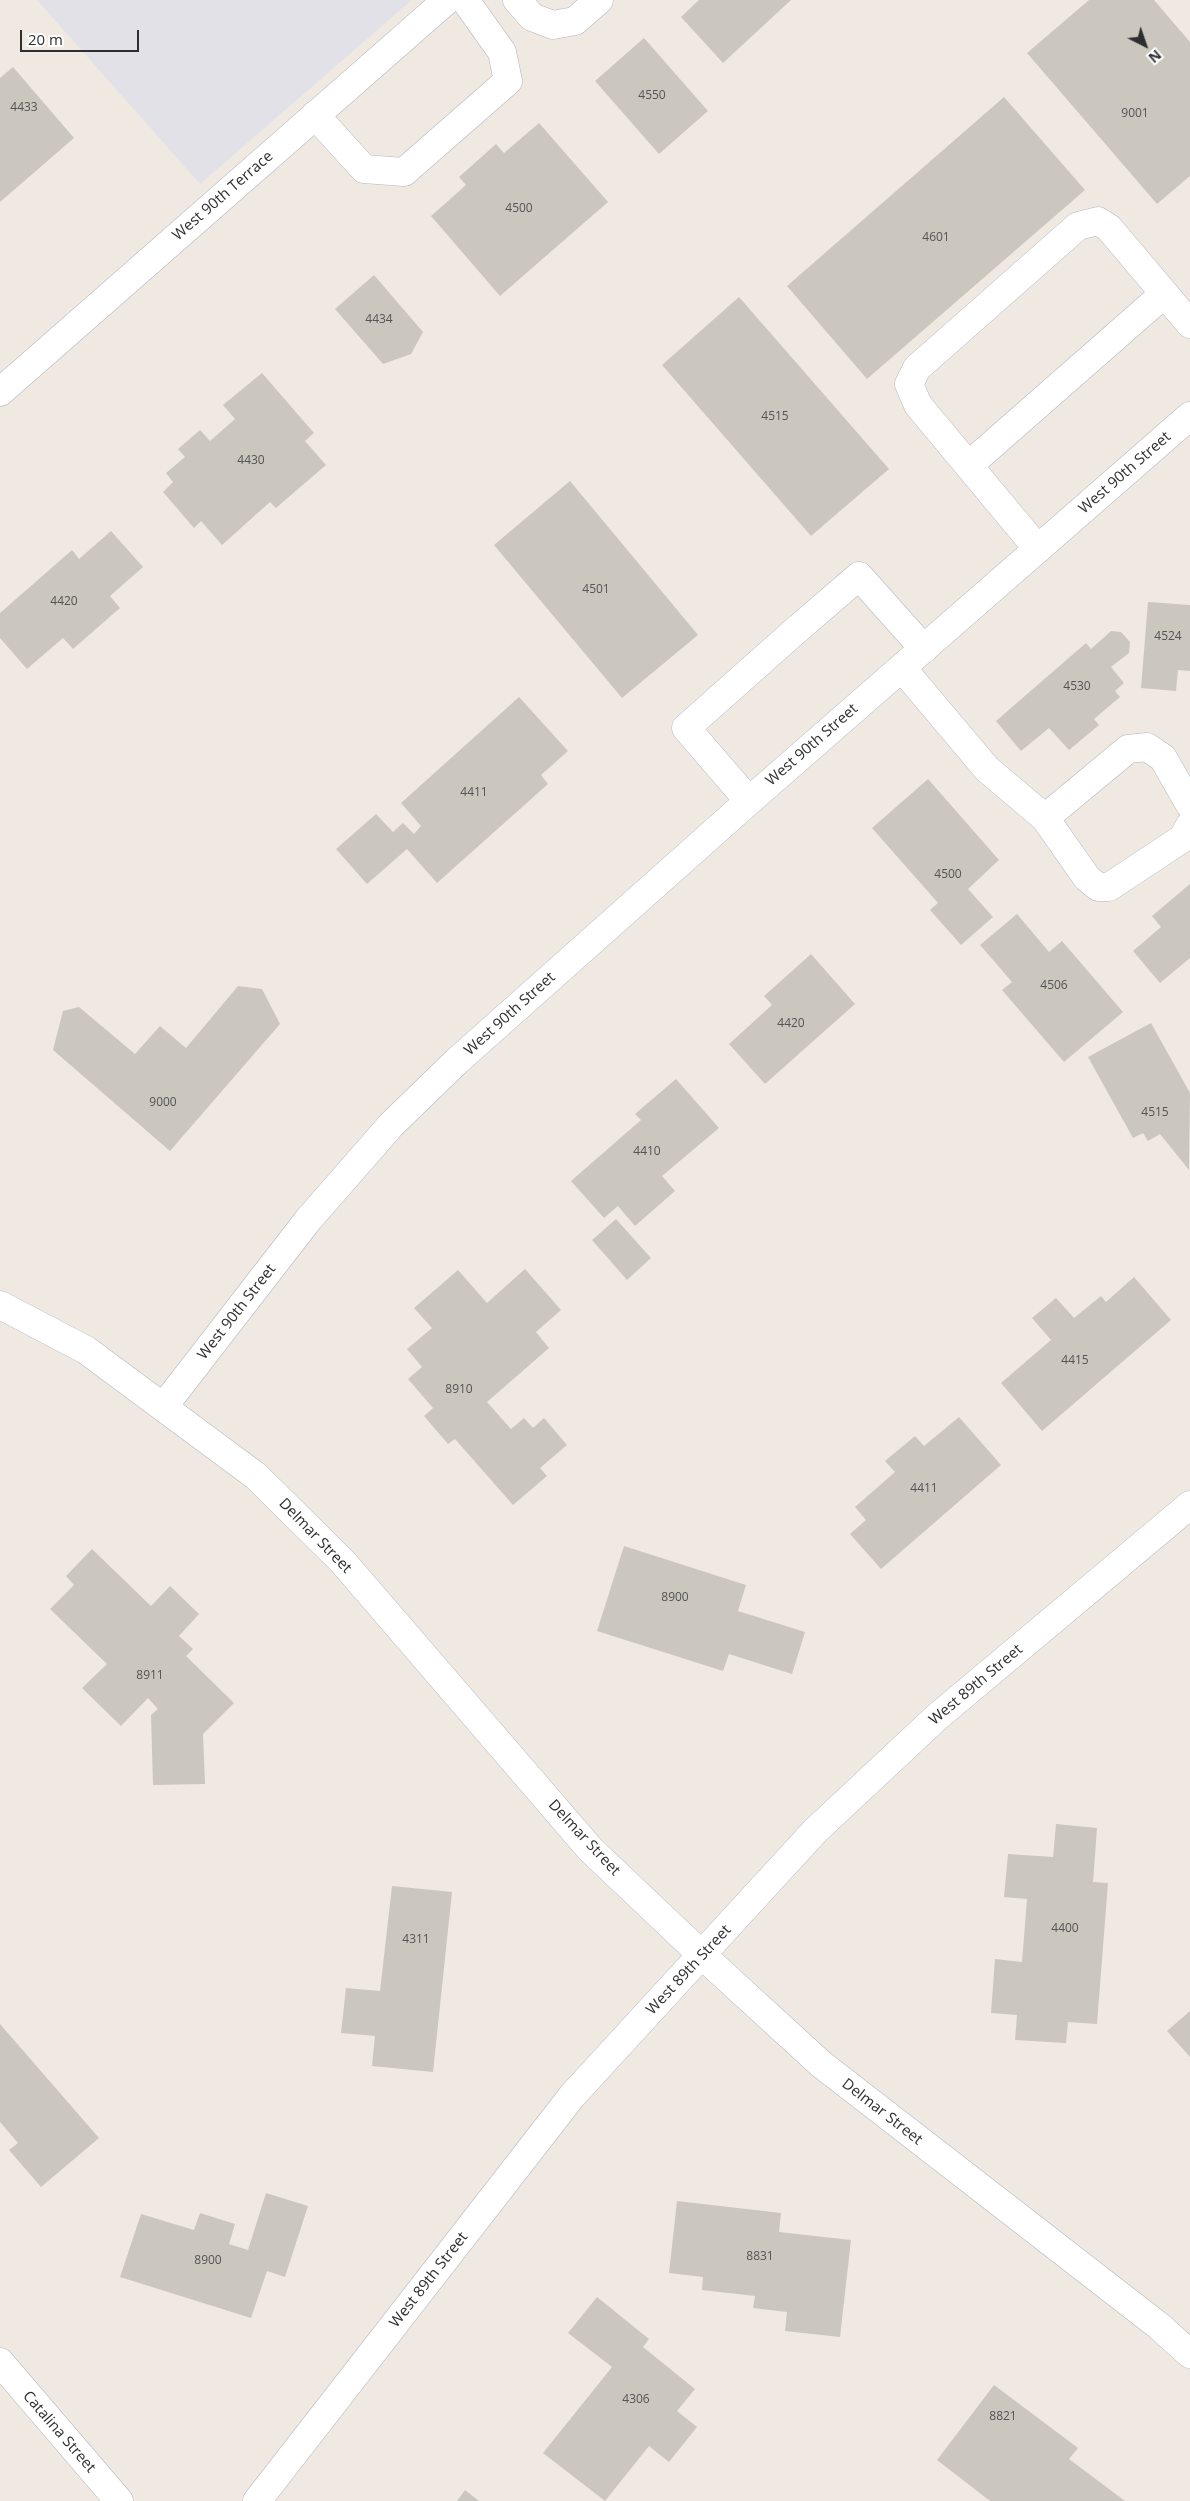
<!DOCTYPE html>
<html>
<head>
<meta charset="utf-8">
<style>
  body { margin:0 }
  #map { position:relative; width:1190px; height:2501px; overflow:hidden; background:#efe9e1; font-family:"Open Sans",sans-serif }
  canvas { display:block }
  .north { position:absolute; left:1120px; top:20px; width:50px; height:50px; -webkit-text-stroke:4px #fff; paint-order:stroke; rotate:139deg; font-size:14px; font-weight:700; line-height:20px; text-align:center; color:#2e2e2e }
  .north::after { content:''; display:block; margin:auto; width:18px; height:22px; background:#2e2e2e; clip-path:polygon(50% 0,100% 100%,50% 72%,0 100%) }
  .scale { position:absolute; left:20px; top:30px; width:119px; height:22px; box-sizing:border-box; border:2px solid #2e2e2e; border-top:0; padding-left:6px; font-size:15px; line-height:18px; white-space:nowrap; color:#2e2e2e; -webkit-text-stroke:4px #fff; paint-order:stroke }
</style>
</head>
<body>
<div id="map">
<canvas width="1190" height="2501"></canvas>
<div class="north">N</div>
<div class="scale">20 m</div>
</div>
<script>
const c = document.querySelector('canvas').getContext('2d');
c.lineJoin = 'round';
function fillPath(path, color) { c.fillStyle = color; c.fill(path, 'evenodd'); }
const toPath = rows => new Path2D(rows.map(r => 'M' + r).join(''));
function stroke(path, color, width, dash) { c.strokeStyle = color; c.lineWidth = width; c.lineCap = dash ? 'butt' : 'round'; c.setLineDash(dash || []); c.stroke(path); }
function drawText(font, color, halo, rows, align = 'center') {
  c.font = font + ' "Open Sans",sans-serif'; c.lineWidth = 4; c.setLineDash([]); c.textBaseline = 'middle'; c.strokeStyle = halo; c.fillStyle = color; for (const [text, x, y, turn = 0] of rows) {
    c.save(); c.translate(x, y); c.rotate((+turn || 0) * Math.PI / 180); c.textAlign = isNaN(turn) ? turn : align; if (halo) c.strokeText(text, 0, 0); c.fillText(text, 0, 0); c.restore();
  }
}
const industrial = toPath([
  [37,0,412,0,200,184]
]);
const building = toPath([
  [699,0,791,0,723,63,681,17],
  [1089,0,1154,0,1190,42,1190,176,1157,204,1027,53],
  [644,38,708,111,659,154,595,81],
  [13,67,74,138,0,202,0,78],
  [1004,97,1085,190,867,379,787,286],
  [539,123,608,202,500,296,431,216,466,185,459,177,496,144,504,153],
  [374,275,423,332,411,354,383,364,335,309],
  [739,297,889,469,811,536,662,365],
  [262,373,314,433,305,441,326,465,276,508,270,502,222,545,201,521,194,528,163,492,173,482,166,473,185,457,178,449,200,430,210,441,235,419,223,405],
  [570,481,698,635,622,698,494,545],
  [111,531,143,567,110,596,120,608,73,649,63,638,27,669,0,638,0,613,72,550,79,559],
  [1148,602,1190,605,1190,671,1178,670,1176,691,1141,688],
  [1111,631,1121,632,1130,642,1129,653,1111,667,1124,683,1115,691,1120,697,1094,719,1099,725,1069,750,1049,728,1021,751,996,721,1086,643,1091,649],
  [519,697,568,751,541,775,548,784,437,883,407,849,367,884,336,849,376,814,393,832,403,823,414,834,421,826,401,803],
  [928,779,999,860,968,889,993,917,961,945,930,910,938,903,872,828],
  [1190,884,1190,958,1160,983,1133,951,1161,927,1152,916],
  [1017,914,1049,952,1062,941,1123,1012,1064,1062,1002,990,1012,982,980,945],
  [811,954,855,1004,765,1084,729,1044,772,1005,764,996],
  [238,986,262,989,280,1024,170,1151,53,1050,63,1011,79,1007,135,1054,160,1026,186,1048],
  [1151,1023,1190,1093,1189,1170,1160,1134,1148,1141,1143,1133,1133,1138,1088,1057],
  [676,1079,719,1128,662,1176,675,1191,635,1226,618,1206,604,1218,571,1181,641,1120,635,1114],
  [616,1219,651,1258,627,1280,592,1240],
  [525,1269,561,1310,536,1332,549,1348,487,1402,511,1429,524,1418,533,1428,544,1418,567,1445,540,1468,547,1476,513,1505,455,1439,448,1444,424,1416,433,1408,408,1379,422,1367,407,1349,432,1328,414,1308,458,1270,487,1303],
  [1134,1277,1171,1320,1042,1431,1001,1383,1051,1340,1032,1318,1056,1298,1074,1318,1101,1296,1106,1302],
  [959,1417,1001,1465,881,1569,850,1534,866,1520,855,1507,895,1472,885,1461,915,1436,924,1446],
  [624,1546,746,1585,738,1611,805,1632,792,1674,729,1654,723,1671,597,1631],
  [92,1549,151,1606,170,1586,199,1614,179,1636,193,1649,186,1656,234,1703,203,1734,205,1784,153,1785,151,1715,158,1709,148,1698,121,1726,82,1688,107,1664,50,1609,74,1585,66,1576],
  [1056,1824,1097,1828,1093,1882,1108,1883,1097,2024,1068,2022,1066,2043,1015,2040,1017,2015,991,2013,995,1959,1022,1962,1027,1899,1004,1897,1008,1854,1053,1857],
  [392,1886,452,1892,433,2072,372,2066,375,2036,341,2033,346,1988,380,1991],
  [1190,2011,1190,2057,1167,2031],
  [0,2024,99,2138,41,2187,9,2150,18,2143,0,2122],
  [266,2193,308,2206,285,2277,267,2271,251,2318,120,2277,141,2214,194,2230,200,2213,235,2224,229,2244,248,2250],
  [677,2201,781,2213,779,2232,851,2240,840,2337,785,2331,787,2312,753,2308,755,2296,702,2290,703,2277,669,2273],
  [597,2297,649,2339,643,2347,695,2389,677,2411,697,2427,669,2462,649,2446,605,2501,543,2453,612,2367,568,2333],
  [994,2385,1078,2448,1069,2459,1125,2501,990,2501,937,2460],
  [465,2490,479,2501,457,2501]
]);
const minor = toPath([
  [517,0,532,17,553,25,575,21,599,0],
  [315,115,364,169,404,172,508,81,502,52,465,0],
  [0,392,447,0],
  [969,465,1164,294],
  [1038,549,918,405,909,384,917,368,1078,226,1098,221,1109,228,1190,324],
  [902,668,987,769,1045,818,1087,878,1098,887,1109,887,1183,838,1190,825],
  [749,801,686,728,794,632,859,576,924,649],
  [1045,818,1128,749,1147,747,1163,758,1190,805],
  [0,1305,86,1350,256,1476,343,1562,590,1849,702,1955,821,2064,1159,2326,1190,2354],
  [164,1406,308,1220,391,1125,457,1061,749,801,1190,416],
  [0,2362,119,2501],
  [257,2501,572,2096,815,1831,937,1717,1190,1505]
]);
const numberNames = [
  ["4550",652,96],
  ["4433",24,108],
  ["9001",1135,114],
  ["4500",519,209],
  ["4601",936,238],
  ["4434",379,320],
  ["4515",775,417],
  ["4430",251,461],
  ["4501",596,590],
  ["4420",64,602],
  ["4524",1168,637],
  ["4530",1077,687],
  ["4411",474,793],
  ["4500",948,875],
  ["4506",1054,986],
  ["4420",791,1024],
  ["9000",163,1103],
  ["4515",1155,1113],
  ["4410",647,1152],
  ["4415",1075,1361],
  ["8910",459,1390],
  ["4411",924,1489],
  ["8900",675,1598],
  ["8911",150,1676],
  ["4400",1065,1929],
  ["4311",416,1940],
  ["8831",760,2257],
  ["8900",208,2261],
  ["4306",636,2400],
  ["8821",1003,2417]
];
const streetNames = [
  ["West 90th Terrace",223,196,-41],
  ["West 90th Street",1125,473,-41],
  ["West 90th Street",812,745,-41],
  ["West 90th Street",510,1014,-42],
  ["West 90th Street",237,1312,-52],
  ["Delmar Street",315,1536,46],
  ["West 89th Street",976,1685,-40],
  ["Delmar Street",584,1838,47],
  ["West 89th Street",689,1970,-47],
  ["Delmar Street",882,2112,38],
  ["West 89th Street",429,2280,-52],
  ["Catalina Street",59,2432,49]
];
fillPath(industrial, '#e3e1e8');
fillPath(building, '#cbc7bf');
stroke(minor, '#b4b7c1', 29);
stroke(minor, '#fff', 28);
drawText('12px', '#555452', null, numberNames);
drawText('15px', '#2e2e2e', '#fff', streetNames);
</script>
</body>
</html>
